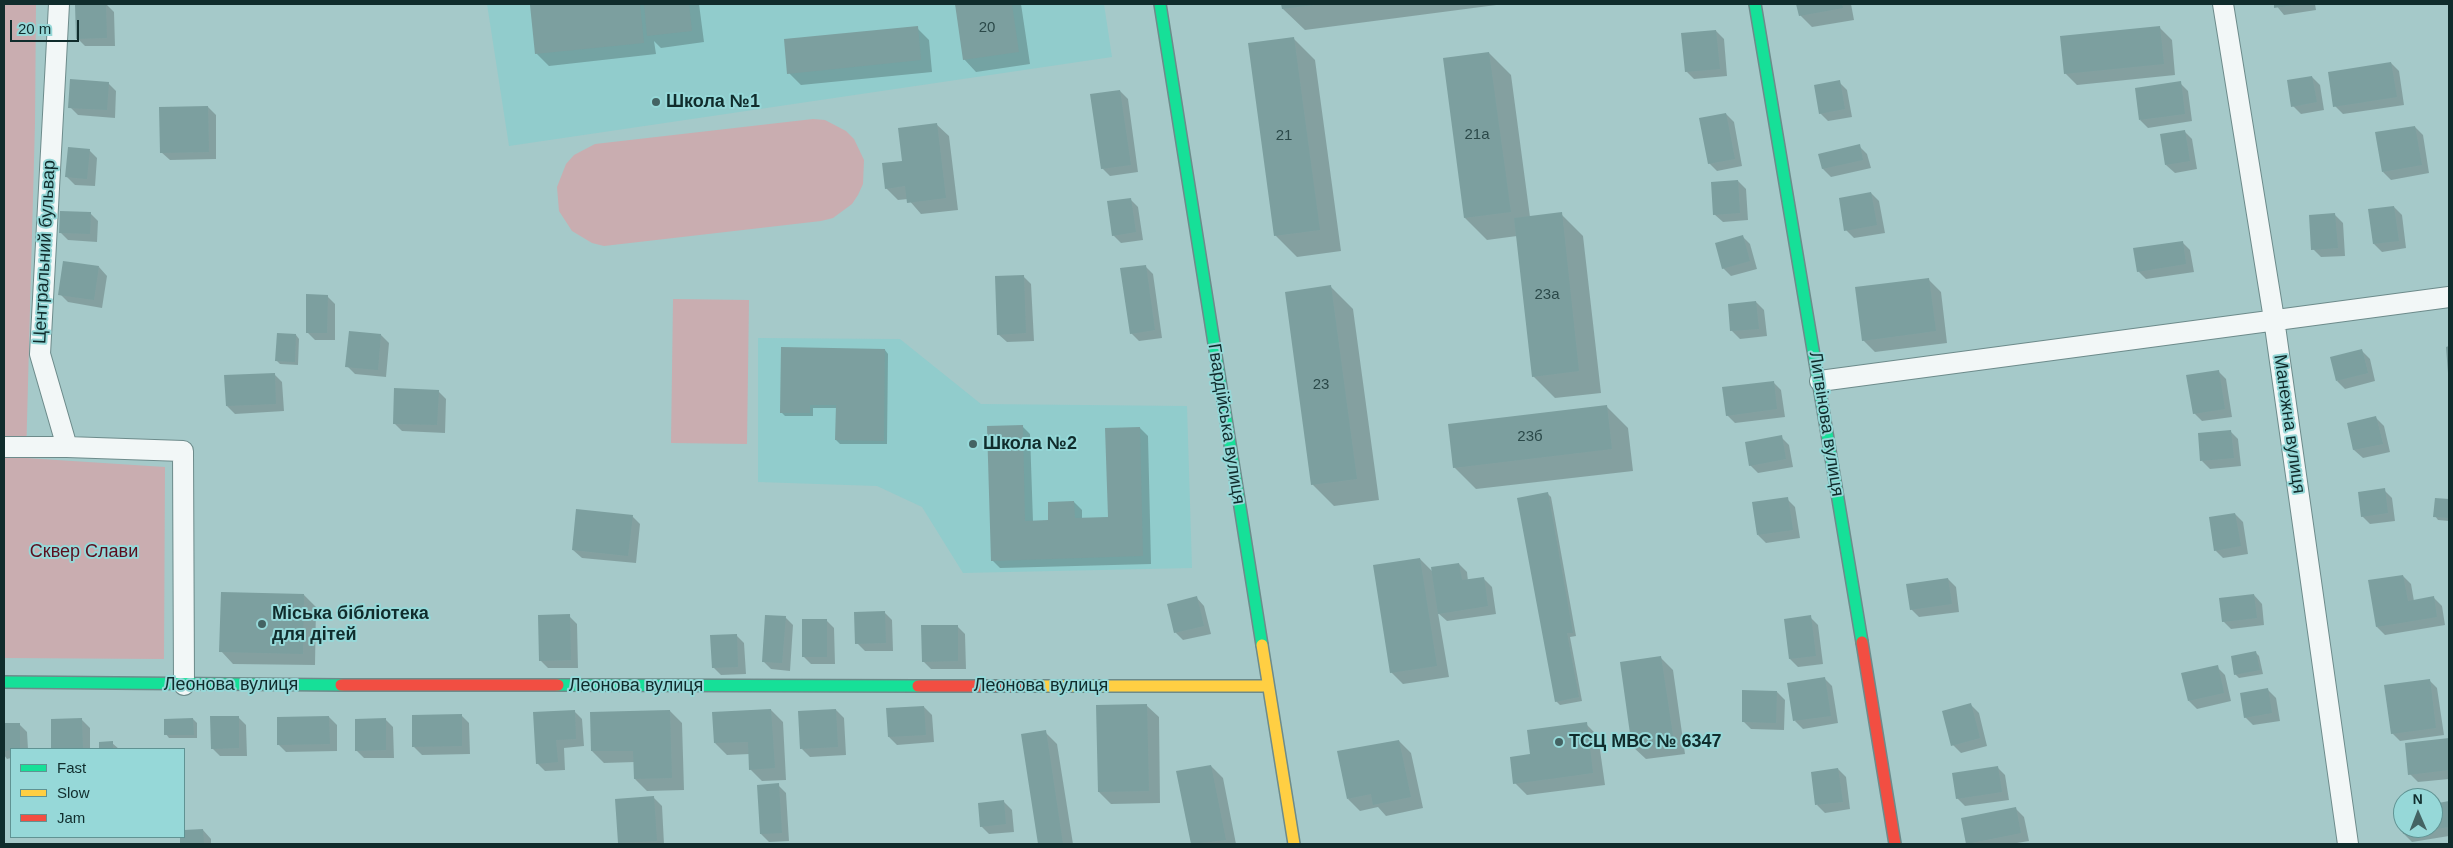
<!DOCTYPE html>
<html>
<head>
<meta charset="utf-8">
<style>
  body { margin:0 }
  #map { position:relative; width:2453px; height:848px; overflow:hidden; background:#a5c9c9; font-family:Arial,sans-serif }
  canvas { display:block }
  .frame { position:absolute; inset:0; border:5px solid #102c2c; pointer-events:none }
  .legend { position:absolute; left:10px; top:748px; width:175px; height:90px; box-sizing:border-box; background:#96d8d8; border:1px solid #609393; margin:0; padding:6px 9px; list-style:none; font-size:15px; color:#102c2c }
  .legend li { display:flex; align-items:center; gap:10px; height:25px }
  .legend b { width:25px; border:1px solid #609393 }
  .north { position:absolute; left:2393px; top:788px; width:50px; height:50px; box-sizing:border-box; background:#96d8d8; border:1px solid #609393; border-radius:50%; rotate:359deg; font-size:14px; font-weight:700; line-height:20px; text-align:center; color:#102c2c }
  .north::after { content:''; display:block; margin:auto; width:18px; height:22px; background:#446363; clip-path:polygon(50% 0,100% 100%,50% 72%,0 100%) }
  .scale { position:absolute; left:10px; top:20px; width:69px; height:22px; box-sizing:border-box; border:2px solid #102c2c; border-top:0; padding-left:6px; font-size:15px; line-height:18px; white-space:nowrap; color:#102c2c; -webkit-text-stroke:4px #96d8d8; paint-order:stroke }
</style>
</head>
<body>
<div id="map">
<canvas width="2453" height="848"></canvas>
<div class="frame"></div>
<ul class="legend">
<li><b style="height:6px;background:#16e098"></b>Fast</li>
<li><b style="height:6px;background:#ffcf43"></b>Slow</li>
<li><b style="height:6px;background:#f24e42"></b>Jam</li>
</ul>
<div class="north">N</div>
<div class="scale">20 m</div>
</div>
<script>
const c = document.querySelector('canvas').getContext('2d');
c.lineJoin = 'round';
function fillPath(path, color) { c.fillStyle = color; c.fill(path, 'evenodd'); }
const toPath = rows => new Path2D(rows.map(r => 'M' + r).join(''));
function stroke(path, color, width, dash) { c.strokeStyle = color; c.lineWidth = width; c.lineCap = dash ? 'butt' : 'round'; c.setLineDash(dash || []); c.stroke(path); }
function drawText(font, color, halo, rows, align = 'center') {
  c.font = font + ' Arial,sans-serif'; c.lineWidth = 4; c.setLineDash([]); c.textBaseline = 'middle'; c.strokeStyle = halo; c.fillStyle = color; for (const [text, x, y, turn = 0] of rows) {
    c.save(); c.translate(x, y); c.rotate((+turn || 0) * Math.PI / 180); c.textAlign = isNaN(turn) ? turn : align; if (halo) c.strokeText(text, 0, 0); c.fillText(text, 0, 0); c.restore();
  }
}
const built = toPath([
  [487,4,1104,4,1112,57,509,146],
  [758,338,900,339,981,404,1187,406,1192,568,963,573,922,507,877,486,758,482]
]);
const green = toPath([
  [4,4,36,4,35,123,26,458,165,467,164,659,4,658],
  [813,119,825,120,846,131,854,139,864,160,863,184,858,195,852,204,833,218,821,221,604,246,592,243,572,231,559,211,557,187,566,164,574,155,595,144],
  [673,299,749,300,747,444,671,443]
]);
const shadow = toPath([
  [106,4,114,12,115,46,85,46,77,38],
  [557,4,699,4,704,42,661,48,654,41,656,54,549,66,536,53,532,6],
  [956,4,1021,4,1030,64,976,72,964,59],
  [1283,4,1504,4,1305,30,1283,9],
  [1798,4,1851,4,1854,20,1812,27,1800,15],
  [2275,4,2315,4,2316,10,2284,15],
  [917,28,929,40,932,72,801,85,789,73],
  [2160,28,2172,40,2175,75,2077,85,2065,73],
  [1716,31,1724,39,1727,76,1694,79,1686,71],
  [1293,38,1315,60,1341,251,1297,257,1275,235],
  [1489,53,1511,75,1530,217,1561,214,1583,236,1601,393,1555,398,1533,376,1517,236,1487,240,1465,218],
  [2391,63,2399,71,2404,105,2343,114,2335,106],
  [2312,77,2320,85,2324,110,2301,114,2293,106],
  [1839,82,1847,90,1852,117,1828,121,1820,113],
  [108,83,116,91,115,118,78,115,70,107],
  [2180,83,2188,91,2192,121,2148,128,2140,120],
  [1120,91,1128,99,1138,172,1110,176,1102,168],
  [208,107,216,115,216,159,170,160,161,152],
  [1726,114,1734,122,1742,166,1717,171,1709,163],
  [936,124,949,136,958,210,921,214,908,199,898,200,886,188,903,162],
  [2415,127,2423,135,2429,173,2391,180,2383,172],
  [2184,131,2192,139,2197,169,2175,173,2166,165],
  [1859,146,1867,154,1871,168,1831,177,1823,169,1820,155],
  [89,150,97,158,95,186,75,185,67,177],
  [1738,181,1746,189,1748,220,1723,222,1714,214],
  [1871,193,1879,201,1885,233,1854,238,1846,230],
  [1130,199,1138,207,1143,240,1121,243,1113,235],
  [2394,207,2402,215,2406,248,2382,252,2374,244],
  [90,213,98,221,97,242,68,240,60,232],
  [2335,215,2343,223,2345,256,2321,257,2313,249],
  [1742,236,1750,244,1757,269,1731,276,1723,268],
  [2182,242,2190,250,2194,272,2146,279,2138,271],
  [1145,266,1153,274,1162,338,1139,341,1131,333],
  [99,267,107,276,102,308,68,302,60,294],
  [1023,276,1031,284,1034,341,1007,342,998,334],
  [1929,280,1941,292,1947,343,1875,352,1863,340],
  [1331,287,1353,309,1379,500,1334,506,1312,484],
  [327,296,335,304,335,340,315,340,307,332],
  [1756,302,1764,310,1767,336,1740,339,1732,331,1729,305],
  [296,335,299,339,298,365,280,364,276,360],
  [381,335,389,343,386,377,355,374,347,366],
  [885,350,888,354,887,444,840,444,836,440,837,408,813,408,813,416,785,416,781,412],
  [2362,351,2370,359,2375,381,2345,389,2337,381],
  [2218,371,2226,379,2232,417,2202,421,2194,413],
  [274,374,282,382,284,411,235,414,227,406],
  [1773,382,1781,390,1785,417,1735,423,1727,415],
  [438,391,446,399,445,433,402,431,394,423],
  [1606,406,1628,428,1633,471,1476,489,1454,467],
  [2376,418,2384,426,2390,452,2363,458,2354,450,2349,424],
  [1022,426,1030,434,1033,522,1049,522,1074,502,1082,510,1082,519,1109,519,1140,428,1148,436,1151,564,1000,568,992,560],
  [2230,431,2238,439,2241,466,2210,469,2202,461],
  [1781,437,1789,445,1793,467,1758,473,1750,465],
  [2384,490,2392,498,2395,521,2370,524,2362,516],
  [1547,493,1551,497,1576,636,1570,637,1582,701,1560,705,1556,701],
  [1787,499,1795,507,1800,538,1766,543,1758,535],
  [2436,499,2449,500,2449,521,2438,520,2435,516],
  [2235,514,2243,522,2248,554,2223,558,2215,550],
  [632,516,640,524,636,563,582,558,573,550],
  [1420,559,1433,572,1459,564,1467,572,1468,581,1484,579,1492,587,1496,614,1447,621,1438,613,1449,677,1403,684,1391,672],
  [2403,576,2411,584,2414,601,2434,598,2442,606,2445,625,2385,635,2377,627],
  [1948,579,1956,587,1959,612,1919,617,1911,609],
  [304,595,316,607,315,665,233,664,221,651],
  [2254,595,2262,604,2264,625,2231,629,2223,621],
  [1196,597,1204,606,1211,634,1183,640,1175,632],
  [884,612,892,620,893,651,865,651,857,643],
  [569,616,577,624,578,668,548,668,540,660],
  [785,617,793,625,790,671,771,669,763,661],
  [1810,617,1818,625,1823,664,1798,667,1790,659],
  [826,620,834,628,835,664,811,664,803,656],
  [957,626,965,634,966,669,931,669,923,661],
  [736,635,744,643,746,674,721,675,713,667],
  [2255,652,2259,656,2263,674,2239,678,2235,674],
  [1661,658,1673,670,1685,754,1646,759,1633,747],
  [2217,667,2225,675,2231,701,2197,709,2189,701],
  [1824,678,1832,686,1838,723,1803,729,1795,721],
  [2429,680,2437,688,2444,735,2400,741,2392,733],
  [2268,690,2276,698,2280,721,2253,725,2245,717],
  [1777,692,1785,700,1784,730,1751,729,1743,721],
  [1146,705,1159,717,1160,803,1111,804,1099,792],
  [1971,705,1979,713,1987,746,1961,753,1953,745],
  [924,707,932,715,934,742,897,745,889,737],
  [771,710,783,722,786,780,762,781,750,769,750,754,727,755,715,743],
  [836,710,844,718,846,755,810,757,802,749],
  [574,711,582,719,584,746,564,748,565,770,545,771,537,763],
  [670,711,682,723,684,790,647,791,635,779,635,762,604,763,592,751],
  [461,715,469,723,470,754,422,755,414,747],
  [238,717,246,725,247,756,220,756,212,748],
  [329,717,337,725,337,751,286,752,278,744],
  [193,719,197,723,197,738,169,738,166,734],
  [385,719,393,727,394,758,364,758,356,750],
  [52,720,82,720,90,728,90,749,52,749],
  [4,724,19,724,27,732,28,749,11,749,11,758,7,759,4,755],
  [1586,724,1598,736,1605,785,1527,795,1515,783,1532,755],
  [1045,732,1057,744,1073,844,1039,844,1022,735],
  [2449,739,2449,779,2418,782,2410,774,2406,744],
  [1399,741,1411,753,1423,808,1386,816,1378,807,1360,811,1348,799],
  [100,743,112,743,119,749,100,749],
  [1211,766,1223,778,1236,844,1192,844,1178,772],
  [1997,767,2005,775,2009,800,1965,806,1957,798],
  [1838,769,1846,777,1850,809,1825,813,1817,805],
  [778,785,786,793,789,841,769,842,761,834],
  [654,798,662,806,664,844,620,844,619,843],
  [1004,802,1012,810,1014,832,989,834,981,826],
  [2449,803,2449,836,2412,842,2404,834,2404,828,2433,828,2433,805],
  [2015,808,2024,817,2029,841,2011,844,1967,843],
  [203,830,211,839,211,844,181,844,184,831]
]);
const building = toPath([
  [75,4,106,4,107,38,76,39],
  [546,4,640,4,644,43,535,54,530,5],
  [644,4,689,4,692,31,647,36],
  [955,4,1012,4,1019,52,963,60],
  [1281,4,1313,4,1314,5,1282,9],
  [1796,4,1842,4,1843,8,1799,16],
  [2274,4,2293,4,2293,5,2274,8],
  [918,26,921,60,787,74,784,39],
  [2160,26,2164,64,2064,74,2060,36],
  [1716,30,1720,69,1685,72,1681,33],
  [1294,37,1320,230,1274,236,1248,43],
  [1489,52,1511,212,1464,218,1443,58],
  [2391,62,2397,97,2333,107,2328,72],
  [2312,76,2317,102,2291,107,2287,80],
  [70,79,109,82,107,110,68,108],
  [1840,80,1845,109,1819,114,1814,85],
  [2181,81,2185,114,2139,120,2135,88],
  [1120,90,1131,165,1101,169,1090,94],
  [208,106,209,152,160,153,159,107],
  [1726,113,1735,159,1708,164,1699,118],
  [937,123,946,198,907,203,905,186,885,189,882,163,902,161,898,128],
  [2415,126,2422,165,2382,172,2375,132],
  [2185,130,2190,161,2165,165,2160,134],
  [1860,144,1863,160,1822,169,1818,154],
  [68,147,90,149,87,179,65,177],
  [1738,180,1740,213,1713,215,1711,182],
  [1871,192,1877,225,1844,231,1839,198],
  [1131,198,1136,232,1112,236,1107,201],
  [2394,206,2399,241,2373,244,2368,209],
  [60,211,91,212,90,234,59,233],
  [1562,212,1579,371,1532,377,1514,218],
  [2335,213,2338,248,2311,250,2309,215],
  [1743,235,1750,261,1722,269,1715,243],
  [2183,241,2186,264,2137,272,2133,248],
  [63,261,99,266,94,300,58,295],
  [1146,265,1155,330,1130,334,1120,268],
  [1024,275,1026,333,997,335,995,276],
  [1929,278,1936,331,1862,341,1855,287],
  [1331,285,1357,479,1311,485,1285,292],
  [306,294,328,295,327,333,306,333],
  [1756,301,1759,329,1730,331,1728,304],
  [349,331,381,334,378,370,345,367],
  [277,333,296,334,295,362,275,361],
  [2449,346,2449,373,2448,373,2446,347],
  [781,347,885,349,884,441,835,440,836,405,810,405,810,413,780,413],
  [2362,349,2368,373,2336,381,2330,357],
  [2219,370,2225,409,2193,414,2186,375],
  [275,373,276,404,226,406,224,375],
  [1774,381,1777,409,1726,416,1722,387],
  [394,388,439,390,437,425,393,424],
  [1607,405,1612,449,1453,468,1448,424],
  [2376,416,2383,444,2353,450,2347,423],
  [1023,425,1025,521,1048,520,1048,502,1074,501,1075,518,1108,517,1105,428,1140,427,1143,556,991,561,987,426],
  [2231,430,2234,458,2200,461,2198,433],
  [1782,435,1786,459,1749,466,1745,442],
  [2385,488,2388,513,2361,517,2358,492],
  [1548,492,1573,633,1567,633,1579,697,1555,702,1517,498],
  [1788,497,1793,530,1757,535,1752,502],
  [2435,498,2449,499,2449,518,2433,517],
  [576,509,633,515,628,556,572,550],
  [2235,513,2241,546,2214,551,2209,517],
  [1420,558,1437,666,1390,673,1373,565],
  [1459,563,1462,580,1484,577,1488,606,1438,614,1431,567],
  [2403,575,2408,601,2434,596,2437,617,2376,627,2368,580],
  [1948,578,1952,604,1910,610,1906,584],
  [221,592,304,594,303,654,219,652],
  [2254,594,2257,618,2222,622,2219,598],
  [1197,596,1204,626,1174,633,1167,604],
  [885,611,886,643,855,644,854,612],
  [570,614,571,660,539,661,538,615],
  [765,615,786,616,782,663,762,662],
  [1811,615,1816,656,1789,659,1784,619],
  [802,619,827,619,827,657,802,657],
  [921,625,958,625,958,661,922,662],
  [737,634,738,667,712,668,710,635],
  [2256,651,2260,670,2234,675,2231,656],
  [1661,656,1674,742,1632,748,1620,662],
  [2218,665,2224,693,2188,701,2181,673],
  [1825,677,1831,716,1793,721,1787,683],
  [2430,679,2436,728,2391,734,2384,685],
  [2268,688,2272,713,2244,718,2240,693],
  [1742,690,1777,691,1776,723,1742,722],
  [1971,703,1980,738,1951,746,1942,711],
  [1147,704,1149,791,1098,792,1096,705],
  [924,706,926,735,888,737,886,708],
  [771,709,775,768,749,770,748,742,714,743,712,712],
  [836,709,838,747,800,749,798,711],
  [575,710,576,739,556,740,558,762,536,764,533,712],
  [670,710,672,778,634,779,633,751,591,751,590,712],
  [462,714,462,746,412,747,412,715],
  [210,716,239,716,239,748,211,749],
  [329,716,330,744,277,745,277,717],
  [82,718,83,749,51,749,51,719],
  [193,718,194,735,164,735,164,719],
  [386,718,386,750,355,751,355,719],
  [1587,722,1593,773,1513,784,1510,757,1530,754,1527,730],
  [4,723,20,723,20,749,4,751],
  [1046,730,1063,844,1038,844,1021,734],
  [2449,738,2449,770,2408,775,2405,743],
  [1399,740,1411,797,1373,805,1371,794,1347,799,1337,751],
  [113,741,113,749,99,749,99,742],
  [1211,765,1226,840,1191,844,1176,771],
  [1998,766,2002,792,1956,799,1952,773],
  [1838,768,1843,802,1815,805,1811,772],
  [779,783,782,833,760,834,757,785],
  [654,796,657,841,618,843,615,799],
  [1004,800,1006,824,980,827,978,803],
  [2449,801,2449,827,2403,834,2402,828,2433,828,2433,804],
  [2016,807,2021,833,1966,844,1961,818],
  [2399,809,2403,809,2403,826,2402,826],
  [203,829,204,844,180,844,180,837,184,837,184,830]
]);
const street = toPath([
  [59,4,40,354,67,447,183,451,184,685],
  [2223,4,2274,319,2348,844],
  [1820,381,2449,297],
  [4,447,67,447]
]);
const fast = toPath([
  [1160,4,1262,645],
  [1755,4,1862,642],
  [4,682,341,685],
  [558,685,918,686]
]);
const slow = toPath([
  [1262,645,1294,844],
  [1034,686,1268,686]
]);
const jam = toPath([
  [1862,642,1895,844],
  [341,685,558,685],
  [918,686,1034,686]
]);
const markers = [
  [656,102,5,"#446363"],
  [973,444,5,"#446363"],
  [262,624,5,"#446363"],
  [1559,742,5,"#446363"]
];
const numberNames = [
  ["20",987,28],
  ["21а",1477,135],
  ["21",1284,136],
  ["23а",1547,295],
  ["23",1321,385],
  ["23б",1530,437]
];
const poiNames = [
  ["Школа №1",666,102],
  ["Школа №2",983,444],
  ["Міська бібліотека",272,614],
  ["для дітей",272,635],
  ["ТСЦ МВС № 6347",1569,742]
];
const streetNames = [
  ["Центральний бульвар",45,252,-87],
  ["Гвардійська вулиця",1226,424,81],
  ["Литвінова вулиця",1826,424,81],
  ["Манежна вулиця",2289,424,82],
  ["Леонова вулиця",231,685],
  ["Леонова вулиця",636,686],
  ["Леонова вулиця",1041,686]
];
const parkNames = [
  ["Сквер Слави",84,552]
];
fillPath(built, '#91cccc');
fillPath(green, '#c9adb0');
fillPath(shadow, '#0003');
fillPath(building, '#7c9f9f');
stroke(street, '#6d8b8b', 22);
stroke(fast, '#6d8b8b', 14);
stroke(slow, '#6d8b8b', 14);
stroke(jam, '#6d8b8b', 14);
stroke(street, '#f2f7f7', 20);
stroke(fast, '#16e098', 11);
stroke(slow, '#ffcf43', 11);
stroke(jam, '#f24e42', 11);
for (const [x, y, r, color] of markers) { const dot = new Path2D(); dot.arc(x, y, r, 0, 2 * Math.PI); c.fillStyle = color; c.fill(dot); stroke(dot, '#96d8d8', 2); }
drawText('15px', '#2b4949', null, numberNames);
drawText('bold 18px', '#102c2c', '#96d8d8', poiNames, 'left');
drawText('18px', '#102c2c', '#96d8d8', streetNames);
drawText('18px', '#5c0e1e', '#96d8d8', parkNames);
</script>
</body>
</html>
